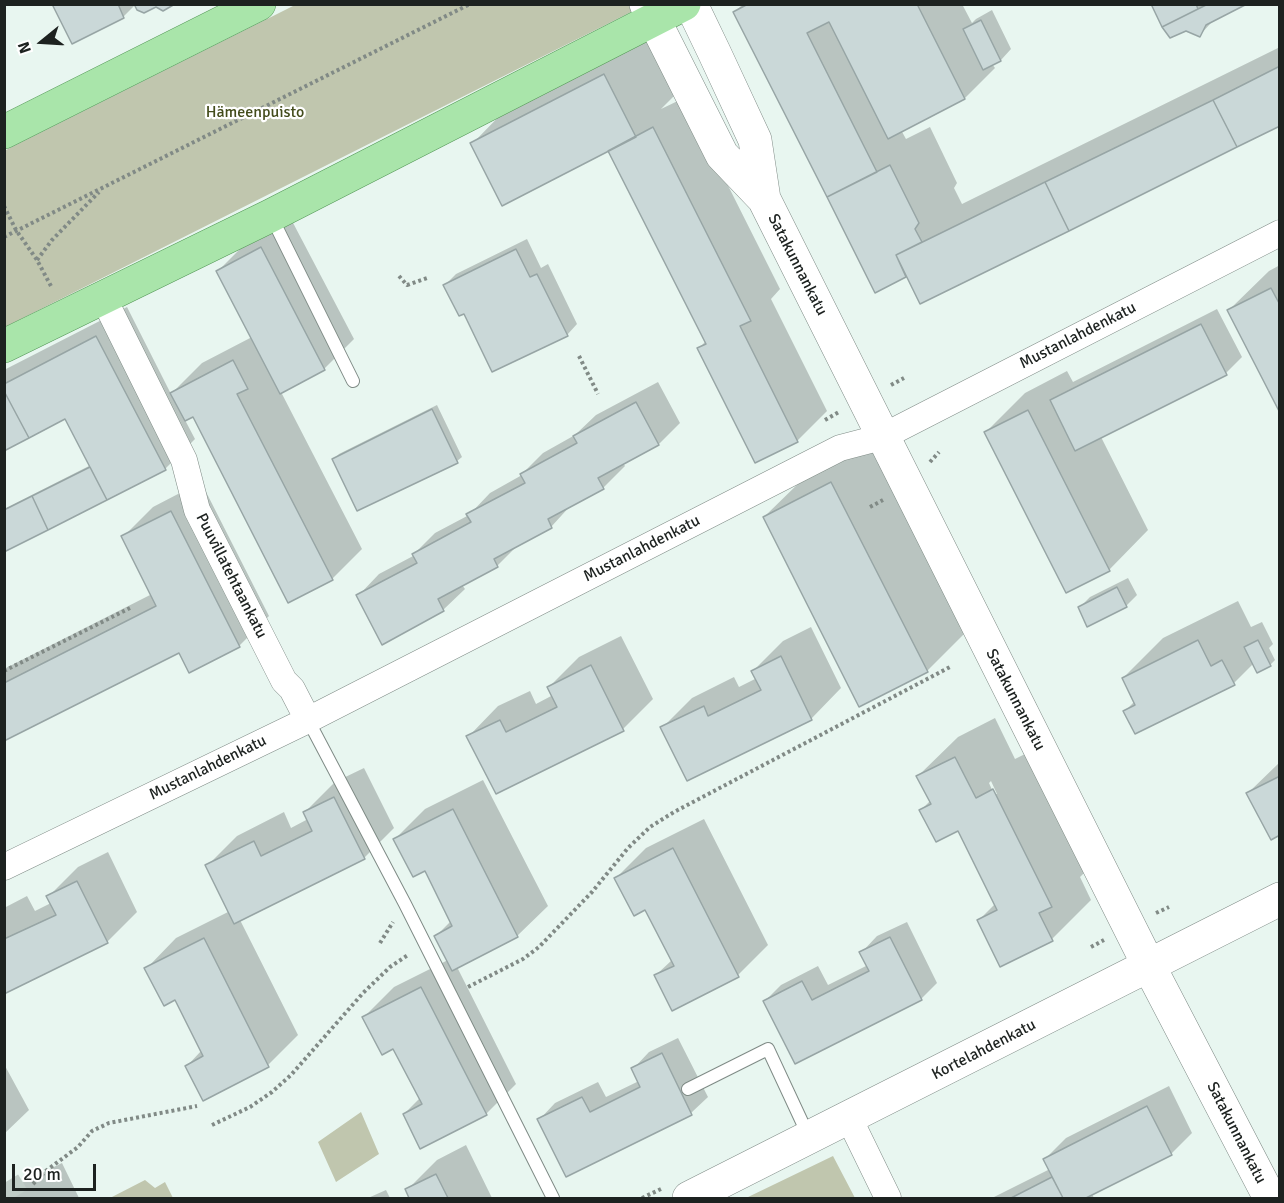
<!DOCTYPE html>
<html>
<head>
<meta charset="utf-8">
<style>
  body { margin:0 }
  #map { position:relative; width:1284px; height:1203px; overflow:hidden; background:#e8f6f0; font-family:Signika,sans-serif }
  canvas { display:block }
  .frame { position:absolute; inset:0; border:6px solid #1d2220; pointer-events:none }
  .north { position:absolute; left:12px; top:12px; width:60px; height:60px; -webkit-text-stroke:4px #fff; paint-order:stroke; rotate:252deg; font-size:16px; font-weight:700; line-height:24px; text-align:center; color:#1d2220 }
  .north::after { content:''; display:block; margin:auto; width:21px; height:27px; background:#1d2220; clip-path:polygon(50% 0,100% 100%,50% 72%,0 100%) }
  .scale { position:absolute; left:12px; top:1164px; width:84px; height:27px; box-sizing:border-box; border:3px solid #1d2220; border-top:0; padding-left:8px; font-size:18px; line-height:21px; white-space:nowrap; color:#1d2220; -webkit-text-stroke:4px #fff; paint-order:stroke }
</style>
</head>
<body>
<div id="map">
<canvas width="1284" height="1203"></canvas>
<div class="frame"></div>
<div class="north">N</div>
<div class="scale">20 m</div>
</div>
<script>
const c = document.querySelector('canvas').getContext('2d');
c.lineJoin = 'round';
function fillPath(path, color) { c.fillStyle = color; c.fill(path, 'evenodd'); }
const toPath = rows => new Path2D(rows.map(r => 'M' + r).join(''));
function stroke(path, color, width, dash) { c.strokeStyle = color; c.lineWidth = width; c.lineCap = dash ? 'butt' : 'round'; c.setLineDash(dash || []); c.stroke(path); }
function drawText(font, color, halo, rows, align = 'center') {
  c.font = font + ' Signika,sans-serif'; c.lineWidth = 4.5; c.setLineDash([]); c.textBaseline = 'middle'; c.strokeStyle = halo; c.fillStyle = color; for (const [text, x, y, turn = 0] of rows) {
    c.save(); c.translate(x, y); c.rotate((+turn || 0) * Math.PI / 180); c.textAlign = isNaN(turn) ? turn : align; if (halo) c.strokeText(text, 0, 0); c.fillText(text, 0, 0); c.restore();
  }
}
const green = toPath([
  [295,5,645,5,5,327,4,151],
  [361,1112,379,1154,336,1182,318,1142],
  [833,1156,855,1198,746,1198],
  [145,1180,155,1188,165,1182,173,1198,110,1198]
]);
const shadow = toPath([
  [54,4,136,4,124,16,73,42],
  [743,4,962,4,972,23,976,19,992,10,1011,49,1001,60,992,64,995,68,965,98,901,130,906,139,930,127,957,183,954,188,962,204,1280,47,1280,124,907,275,875,291,735,12],
  [1152,4,1244,4,1213,20,1210,24,1200,35,1186,30,1170,36,1163,26],
  [650,29,681,89,661,109,684,98,780,289,771,299,827,411,797,441,699,348,706,341,609,149,472,144,518,97],
  [291,219,354,339,324,369,281,392,362,549,332,579,194,415,185,420,195,439,165,469,4,550,4,509,91,465,66,417,4,449,4,370,127,307,171,394,202,363,252,337,218,271,248,241],
  [527,239,541,268,548,264,577,324,567,335,445,285,456,274],
  [1280,265,1280,410,1229,310,1269,271],
  [1217,309,1242,357,1226,373,1101,437,1148,530,1109,570,986,432,1025,393,1067,371,1073,382],
  [658,382,680,423,659,444,623,463,625,466,603,488,572,504,551,527,519,544,497,566,462,585,465,589,443,610,358,596,379,574,415,555,414,554,435,533,469,515,490,493,522,475,522,474,543,453,575,435,596,415],
  [437,405,462,457,457,461,334,459,339,454],
  [871,444,966,632,927,671,764,517,804,478],
  [201,482,269,616,239,646,180,651,4,739,4,669,152,594,123,537,153,507],
  [1128,578,1137,595,1126,606,1079,608,1090,597],
  [1238,601,1251,627,1262,622,1273,644,1269,648,1275,660,1270,665,1254,663,1234,683,1125,711,1135,701,1123,678,1163,638],
  [811,627,841,688,811,719,662,728,692,698,734,677,739,687,757,678,753,671,783,641],
  [621,636,653,699,623,729,468,737,498,706,530,691,536,704,553,695,549,687,579,657],
  [995,718,1015,759,1033,750,1091,866,1080,877,1091,900,1052,939,979,920,995,904,958,829,921,810,930,801,918,776,958,737],
  [991,781,997,794,994,794,989,783],
  [1280,762,1280,834,1248,793],
  [364,768,394,828,364,858,240,920,298,1035,268,1065,203,1099,187,1066,202,1050,176,998,146,969,176,938,230,911,207,866,237,836,284,812,291,828,308,819,305,812,335,782],
  [483,780,548,906,517,936,457,967,516,1084,486,1114,404,1114,420,1098,394,1047,364,1017,394,987,448,960,436,936,451,921,425,869,395,839,425,809],
  [704,819,768,945,738,975,673,1008,656,975,672,960,646,908,616,878,646,848],
  [108,852,137,912,107,942,4,993,4,908,27,896,35,911,51,903,48,897,78,867],
  [907,922,937,983,921,999,765,1001,781,985,818,966,828,985,868,965,861,953,877,936],
  [678,1038,708,1097,691,1113,566,1175,539,1120,555,1103,598,1082,606,1097,639,1081,633,1069,649,1052],
  [4,1064,29,1110,4,1134],
  [1169,1086,1192,1133,1171,1154,1092,1194,1094,1198,992,1198,1050,1169,1045,1159,1066,1138],
  [466,1145,492,1198,406,1198,410,1196,407,1190,437,1160],
  [62,1163,79,1198,4,1198,4,1196,15,1186],
  [386,1190,390,1198,368,1198]
]);
const building = toPath([
  [52,4,118,4,124,18,72,44,52,4],
  [134,4,175,4,163,11,156,7,144,13,137,10,134,4],
  [748,4,917,4,965,99,888,139,829,22,807,33,877,172,827,197,733,12,748,4],
  [1151,4,1196,4,1198,9,1162,27,1151,4],
  [1208,4,1247,4,1206,25,1200,37,1186,31,1170,38,1162,27,1208,4],
  [981,20,1001,61,983,70,963,29,981,20],
  [1280,66,1280,126,1237,147,1213,100,1280,66],
  [604,74,636,137,502,206,470,143,604,74],
  [1213,100,1237,147,1069,231,1045,182,1213,100],
  [653,127,751,321,740,326,798,442,755,463,697,348,706,344,608,151,653,127],
  [890,165,919,223,915,229,922,242,896,255,906,277,875,293,827,197,890,165],
  [1045,182,1069,231,920,304,896,255,1045,182],
  [261,247,325,370,280,394,216,271,261,247],
  [516,249,530,277,537,274,568,336,492,372,464,314,459,316,443,285,516,249],
  [1271,288,1280,305,1280,413,1227,310,1271,288],
  [1201,324,1227,375,1075,451,1050,400,1201,324],
  [96,336,166,470,107,500,65,419,29,438,4,391,4,384,96,336],
  [233,360,248,389,237,394,333,580,288,603,193,417,185,421,170,393,233,360],
  [4,391,29,438,4,451,4,391],
  [636,402,659,445,598,478,604,489,548,519,552,528,494,559,498,567,438,599,444,611,382,645,356,595,417,563,412,554,471,522,466,514,525,483,520,474,577,443,573,436,636,402],
  [432,409,458,463,357,511,332,459,432,409],
  [1028,410,1110,571,1066,593,984,432,1028,410],
  [90,467,107,500,48,530,32,496,90,467],
  [831,482,928,672,859,707,763,517,831,482],
  [32,496,48,530,4,552,4,510,32,496],
  [171,511,240,647,189,673,179,653,4,741,4,683,156,606,121,536,171,511],
  [1117,587,1127,607,1087,627,1078,607,1117,587],
  [1198,640,1211,666,1222,660,1235,685,1135,734,1123,711,1135,705,1122,678,1198,640],
  [1258,640,1271,666,1257,673,1244,647,1258,640],
  [781,656,812,720,687,781,660,727,704,706,708,716,761,690,751,671,781,656],
  [591,665,624,731,496,794,466,736,500,720,506,732,557,707,547,687,591,665],
  [955,757,976,798,993,789,1052,907,1039,913,1053,941,1000,967,977,920,997,910,958,831,936,842,919,810,931,804,916,776,955,757],
  [1280,776,1280,835,1271,840,1246,793,1280,776],
  [334,797,365,859,234,924,205,865,254,841,261,856,312,831,303,812,334,797],
  [453,809,518,937,452,971,434,936,452,926,425,871,413,877,393,839,453,809],
  [673,848,739,977,672,1011,654,975,674,966,645,910,634,916,614,878,673,848],
  [77,881,108,943,4,994,4,939,56,915,46,896,77,881],
  [890,937,922,1000,795,1064,763,1001,802,981,812,1000,869,971,859,952,890,937],
  [204,938,269,1067,203,1101,185,1066,203,1056,175,1000,164,1006,144,968,204,938],
  [421,987,487,1115,420,1149,403,1114,422,1104,393,1049,382,1055,362,1017,421,987],
  [662,1053,692,1115,566,1177,537,1119,582,1097,590,1112,640,1087,631,1068,662,1053],
  [1147,1106,1172,1155,1086,1198,1063,1198,1043,1159,1147,1106],
  [436,1174,448,1198,409,1198,405,1189,436,1174],
  [1052,1177,1063,1198,1011,1198,1052,1177]
]);
const highwayTunnel = toPath([
  [4,1183,13,1198]
]);
const path = toPath([
  [4,206,16,230,37,260,52,288],
  [4,237,470,4],
  [37,260,52,240,99,192],
  [399,276,407,285,427,278],
  [579,356,598,394],
  [891,385,904,378],
  [825,420,839,412],
  [930,462,939,452],
  [870,507,883,500],
  [4,671,130,608],
  [1156,913,1169,907],
  [380,943,393,922],
  [1091,947,1104,940],
  [468,987,523,959,539,947,592,892,628,848,650,827,674,812,950,667],
  [212,1125,250,1107,272,1092,291,1075,363,993,390,967,408,955],
  [33,1184,47,1170,78,1147,92,1131,109,1123,197,1106],
  [642,1198,661,1189]
]);
const lane = toPath([
  [271,216,353,381],
  [308,720,405,904,553,1198],
  [688,1089,768,1049,809,1137]
]);
const street = toPath([
  [103,297,184,460,197,510,284,681,292,689,308,720],
  [4,867,308,720,840,448,882,437,1280,233],
  [849,1118,888,1198]
]);
const secondary = toPath([
  [646,4,722,155,764,199,1149,966,1270,1198],
  [691,4,715,54,755,140,764,199],
  [689,1198,1280,899]
]);
const primary = toPath([
  [4,132,259,4],
  [4,346,270,216,684,4]
]);
const parkNames = [
  ["Hämeenpuisto",255,113]
];
const streetNames = [
  ["Satakunnankatu",797,265,63],
  ["Mustanlahdenkatu",1078,336,-27],
  ["Mustanlahdenkatu",642,549,-27],
  ["Puuvillatehtaankatu",231,576,63],
  ["Satakunnankatu",1015,700,63],
  ["Mustanlahdenkatu",208,768,-26],
  ["Kortelahdenkatu",984,1050,-27],
  ["Satakunnankatu",1236,1133,63]
];
fillPath(green, '#c0c6ae');
fillPath(shadow, '#0003');
fillPath(building, '#cad8d8');
stroke(building, '#97a5a5', 1.5);
stroke(highwayTunnel, '#bfccc6', 33, [33, 16]);
stroke(lane, '#7f8b86', 14);
stroke(street, '#7f8b86', 27);
stroke(secondary, '#7f8b86', 34);
stroke(primary, '#529555', 34);
stroke(path, '#818a86', 4, [3, 3]);
stroke(lane, '#fff', 12);
stroke(street, '#fff', 26);
stroke(secondary, '#fff', 33);
stroke(primary, '#a9e5aa', 33);
drawText('16px', '#434c1b', '#fff', parkNames);
drawText('16px', '#1d2220', '#fff', streetNames);
</script>
</body>
</html>
